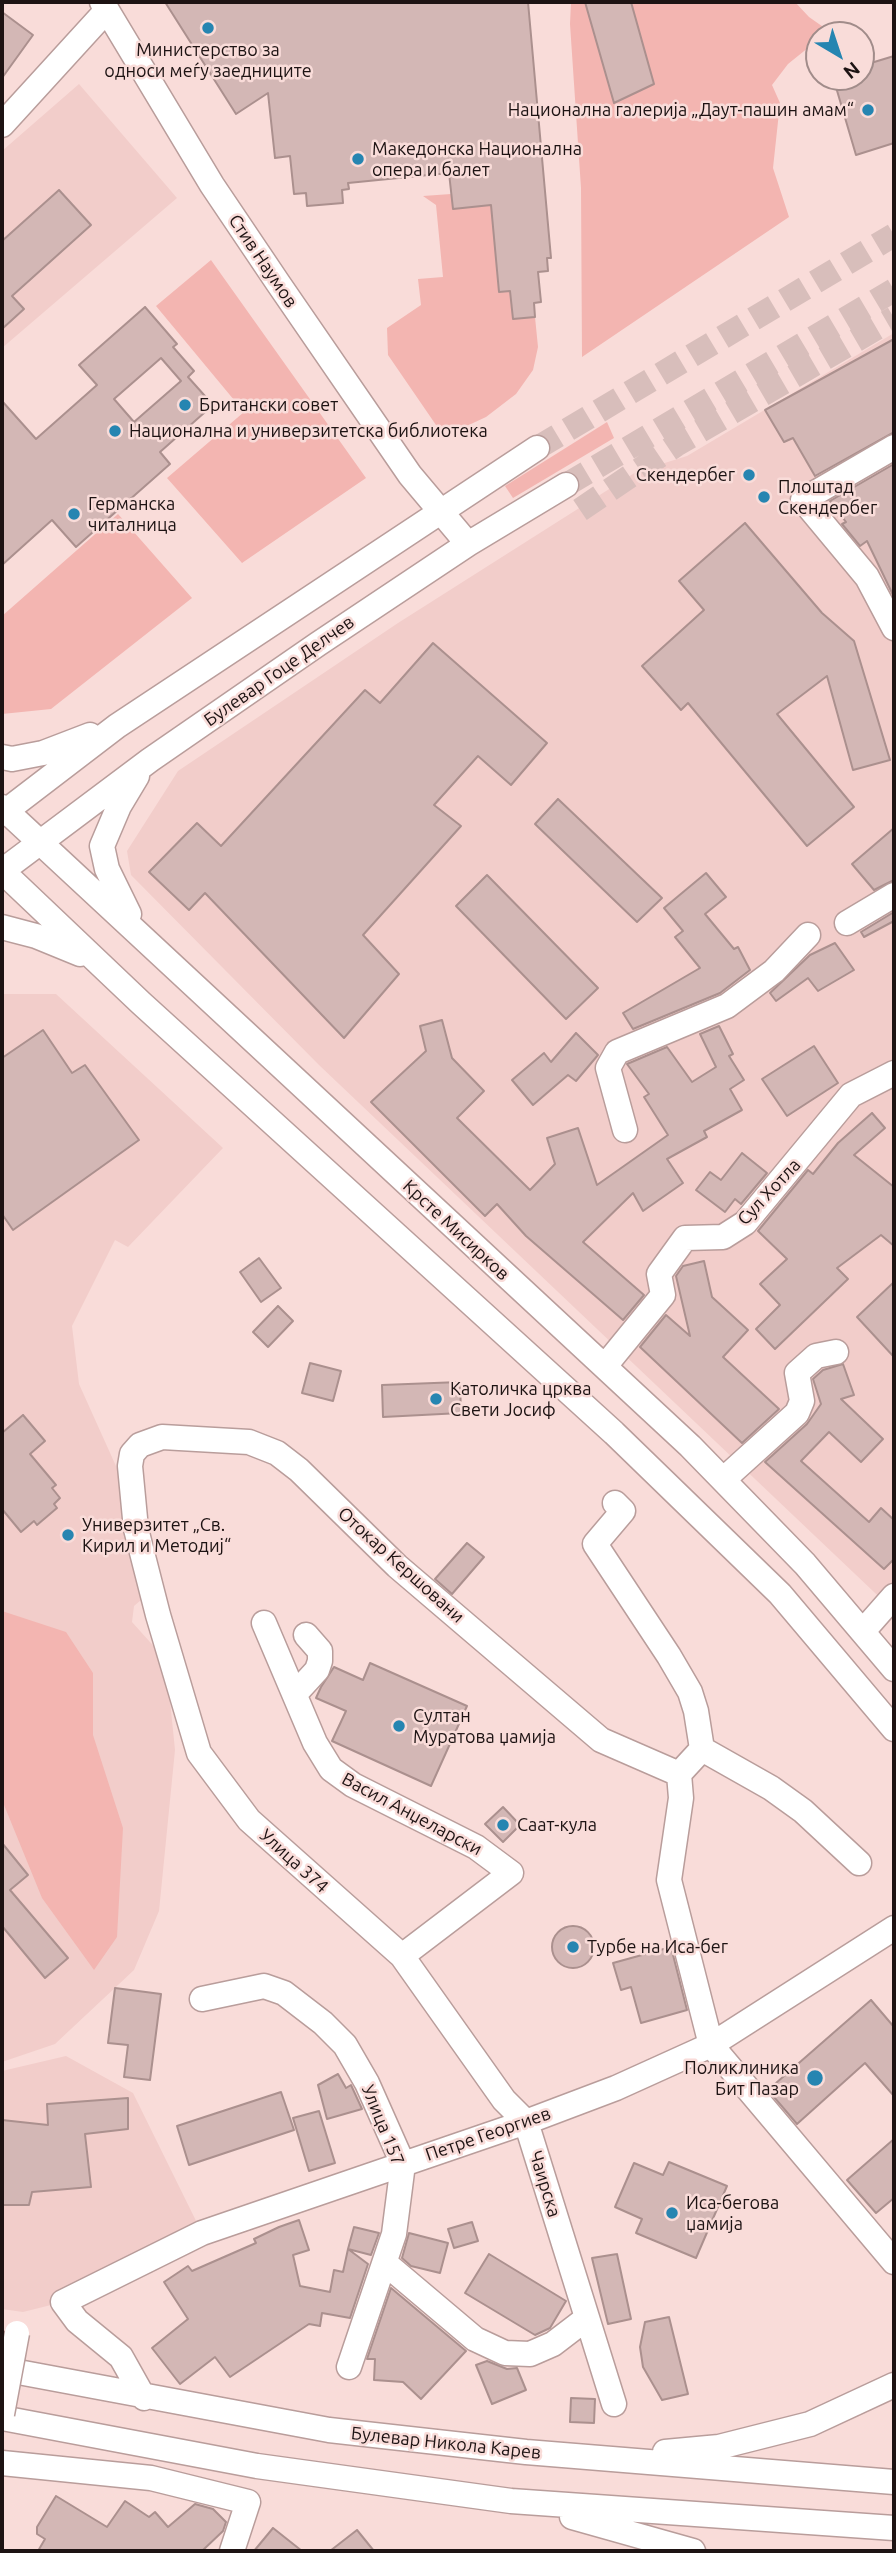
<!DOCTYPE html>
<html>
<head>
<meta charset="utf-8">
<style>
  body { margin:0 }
  #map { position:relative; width:896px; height:2553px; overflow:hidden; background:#f9dcd9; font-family:Ubuntu,sans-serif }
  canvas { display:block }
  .frame { position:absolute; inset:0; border:4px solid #1d1313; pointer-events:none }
  .north { position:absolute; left:805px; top:21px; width:70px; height:70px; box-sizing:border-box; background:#f9dcd9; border:2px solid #a18c8a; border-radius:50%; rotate:141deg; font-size:19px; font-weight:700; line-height:28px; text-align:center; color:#1d1313 }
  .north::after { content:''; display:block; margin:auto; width:24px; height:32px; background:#2685b1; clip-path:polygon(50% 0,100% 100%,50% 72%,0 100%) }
</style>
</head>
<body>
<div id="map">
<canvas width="896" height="2553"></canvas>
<div class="frame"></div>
<div class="north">N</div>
</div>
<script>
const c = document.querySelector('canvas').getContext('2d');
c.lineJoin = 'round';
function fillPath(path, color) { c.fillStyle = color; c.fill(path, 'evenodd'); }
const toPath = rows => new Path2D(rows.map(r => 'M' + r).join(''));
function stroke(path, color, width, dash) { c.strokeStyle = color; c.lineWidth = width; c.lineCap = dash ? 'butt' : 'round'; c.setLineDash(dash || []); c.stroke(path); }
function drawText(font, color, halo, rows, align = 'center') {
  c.font = font + ' Ubuntu,sans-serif'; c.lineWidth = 5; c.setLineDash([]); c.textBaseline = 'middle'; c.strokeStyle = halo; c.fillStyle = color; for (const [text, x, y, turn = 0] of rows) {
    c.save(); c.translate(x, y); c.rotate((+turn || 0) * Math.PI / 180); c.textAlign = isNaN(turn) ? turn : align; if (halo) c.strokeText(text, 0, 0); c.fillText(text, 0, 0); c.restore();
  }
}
const built = toPath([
  [79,84,177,198,2,348,2,151],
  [894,333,894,1611,319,1065,131,875,127,851,178,771,398,623,636,472,687,456],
  [2,994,56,994,223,1148,128,1247,115,1240,72,1326,79,1384,120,1475,148,1594,134,1606,132,1622,158,1651,167,1671,175,1750,159,1911,134,1970,55,2044,2,2062],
  [66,2056,133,2093,202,2233,63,2302,23,2312,2,2309,2,2071]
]);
const green = toPath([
  [571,2,795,2,809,17,829,31,819,35,819,39,788,64,772,85,780,103,773,168,789,217,582,357,581,188,570,24],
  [451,194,453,209,491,205,499,292,510,291,513,319,535,317,538,347,533,370,516,394,486,417,458,430,436,425,388,355,387,328,421,305,418,279,443,277,436,205,423,196],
  [211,260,366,478,242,563,167,478,244,412,156,306],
  [607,422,614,438,513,498,505,486],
  [118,514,192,598,51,709,2,714,2,616],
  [2,1611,66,1632,93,1673,93,1735,123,1828,117,1937,94,1970,42,1898,2,1800]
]);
const building = toPath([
  [165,2,528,2,551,258,547,258,548,271,538,272,541,302,534,303,535,317,513,319,510,291,499,292,491,205,453,209,449,173,348,183,349,189,342,190,343,203,307,206,306,193,294,194,290,156,275,158,268,93,236,114,165,2],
  [585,2,631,2,654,84,614,103,585,2],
  [2,12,33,35,2,78,2,12],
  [894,56,894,143,856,155,833,77,861,77,861,66,894,56],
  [59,190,91,225,12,296,24,309,2,329,2,241,59,190],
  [145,307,177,344,173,347,194,371,188,377,213,405,160,452,170,464,76,547,52,520,2,565,2,401,36,439,97,385,79,365,145,307],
  [161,358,181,381,134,422,114,399,161,358],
  [894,339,894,432,815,476,793,438,784,442,765,410,894,339],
  [894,464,894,597,867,541,860,546,842,524,846,522,830,501,894,464],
  [745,523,822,613,854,641,890,760,853,770,827,676,777,714,854,807,807,846,688,703,681,710,642,666,704,610,679,581,745,523],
  [433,643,547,743,511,785,478,756,434,805,461,826,363,935,399,974,344,1038,205,893,189,910,149,872,197,823,221,846,365,690,380,703,433,643],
  [558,799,662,898,637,922,535,824,558,799],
  [894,828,894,880,874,890,852,864,894,828],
  [706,873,726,897,705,914,734,949,738,947,750,970,720,993,633,1029,623,1013,700,968,675,937,683,931,664,908,706,873],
  [487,875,598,988,566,1019,456,906,487,875],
  [894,912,894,921,864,937,861,932,894,912],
  [835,943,854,970,818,991,808,978,776,1001,770,993,810,955,835,943],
  [442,1020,452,1058,484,1091,457,1118,530,1190,555,1164,547,1138,578,1128,597,1185,668,1135,644,1097,649,1094,627,1064,667,1047,692,1082,716,1067,700,1034,719,1026,733,1054,729,1056,744,1080,730,1089,742,1110,704,1131,707,1137,667,1159,683,1183,643,1211,633,1193,583,1242,644,1295,623,1320,526,1236,497,1204,485,1216,371,1102,426,1051,420,1026,442,1020],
  [43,1030,72,1073,85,1065,139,1140,13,1230,2,1214,2,1058,43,1030],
  [576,1033,598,1055,576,1081,568,1075,533,1105,512,1080,544,1053,551,1062,576,1033],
  [814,1046,838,1083,787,1116,762,1079,814,1046],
  [872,1113,885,1128,854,1155,894,1187,894,1246,881,1235,837,1268,848,1279,775,1349,756,1329,780,1305,760,1284,787,1259,758,1231,808,1170,813,1174,838,1143,872,1113],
  [742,1153,767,1173,741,1204,735,1199,725,1212,696,1190,710,1172,721,1180,742,1153],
  [259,1258,281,1288,261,1302,240,1272,259,1258],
  [704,1261,712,1297,748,1330,723,1357,779,1409,742,1443,640,1347,666,1315,690,1336,676,1276,683,1266,704,1261],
  [894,1282,894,1357,857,1317,894,1282],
  [278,1306,293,1321,268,1347,253,1332,278,1306],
  [310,1363,341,1371,333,1401,302,1393,310,1363],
  [843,1364,854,1395,841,1399,883,1439,861,1462,829,1432,801,1461,869,1522,881,1508,894,1520,894,1559,884,1569,765,1462,807,1424,821,1404,813,1379,823,1370,843,1364],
  [460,1382,461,1413,383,1417,382,1385,460,1382],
  [23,1415,45,1441,30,1454,56,1485,52,1488,60,1498,54,1504,57,1508,37,1525,34,1521,21,1532,2,1509,2,1433,23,1415],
  [467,1543,484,1557,452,1594,435,1579,467,1543],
  [370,1663,467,1706,431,1786,332,1741,346,1711,316,1698,321,1687,334,1667,363,1680,370,1663],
  [503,1807,520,1825,503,1842,485,1824,503,1807],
  [2,1843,28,1875,10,1890,68,1958,45,1978,2,1926,2,1843],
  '552 1947a21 21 0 1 1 42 0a21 21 0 1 1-42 0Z',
  [671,1947,687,2010,641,2023,631,1987,621,1990,613,1963,671,1947],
  [115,1988,161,1994,150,2080,124,2077,128,2045,108,2043,115,1988],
  [871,2000,894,2027,894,2096,865,2063,797,2124,768,2090,871,2000],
  [338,2074,346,2088,351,2085,362,2109,327,2119,318,2085,338,2074],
  [281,2092,294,2130,189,2165,177,2126,281,2092],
  [128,2098,128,2129,85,2134,91,2187,32,2192,29,2205,2,2205,2,2120,48,2125,47,2104,128,2098],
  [319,2111,335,2163,309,2171,293,2118,319,2111],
  [894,2139,894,2198,876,2213,847,2180,894,2139],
  [669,2162,727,2186,696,2258,636,2233,642,2219,615,2207,634,2163,663,2175,669,2162],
  [299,2220,309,2250,293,2255,300,2286,330,2292,334,2270,343,2272,348,2249,368,2264,350,2318,322,2313,320,2326,309,2324,230,2377,215,2357,180,2384,152,2348,188,2319,164,2282,188,2266,192,2271,256,2243,254,2239,279,2227,299,2220],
  [472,2222,478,2241,454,2248,448,2229,472,2222],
  [354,2227,379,2233,371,2255,348,2249,354,2227],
  [409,2233,448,2243,440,2273,411,2266,402,2258,409,2233],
  [489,2254,566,2301,550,2328,535,2335,465,2293,489,2254],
  [617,2254,631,2319,608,2324,592,2258,617,2254],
  [391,2288,466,2351,421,2399,403,2382,374,2380,375,2359,367,2359,391,2288],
  [669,2317,688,2394,662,2400,643,2367,640,2347,645,2322,669,2317],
  [487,2361,507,2369,517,2368,526,2390,492,2404,476,2365,487,2361],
  [571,2398,595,2399,594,2423,570,2422,571,2398],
  [56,2496,107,2527,125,2501,149,2517,155,2512,168,2527,195,2504,213,2509,226,2522,223,2531,202,2551,38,2551,45,2539,37,2534,37,2527,56,2496],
  [273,2528,302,2551,254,2551,273,2528],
  [357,2530,374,2551,330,2551,357,2530]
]);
const minorTunnel = toPath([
  [537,448,894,235],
  [566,485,894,290],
  [580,510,676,445,894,318]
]);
const minor = toPath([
  [102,2,212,185,278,283,410,475,468,544],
  [2,125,107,10],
  [894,447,803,500,867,577,894,628],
  [2,757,12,759,43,753,90,735],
  [2,807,690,1446,805,1564,894,1669],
  [2,814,117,726,537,448],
  [2,871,141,1003,614,1433,780,1594,894,1729],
  [2,871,150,760,318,644,468,544,566,485],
  [129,914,107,869,102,846,119,806,137,776],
  [847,923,894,895],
  [2,927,36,936,80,954],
  [625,1130,608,1068,617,1052,727,1006,774,971,808,935],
  [605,1366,663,1295,659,1274,685,1238,723,1237,745,1223,851,1095,894,1073],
  [724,1479,797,1413,802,1401,797,1373,816,1356,836,1352],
  [615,1503,623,1511,595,1544,669,1656,690,1692,696,1711,702,1749,679,1774],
  [264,1623,315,1743,331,1769,353,1785,476,1847,511,1873,402,1956],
  [864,1630,894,1596],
  [295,1694,317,1670,320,1661,320,1651,306,1635],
  [702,1749,771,1788,803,1811,859,1863],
  [679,1774,681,1798,669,1880,711,2045,894,2262],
  [202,1999,264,1986,284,1993,323,2023,345,2045,367,2083,403,2164,394,2234,349,2367],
  [385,2263,475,2339,505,2353,530,2354,553,2344,587,2318],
  [2,2369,329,2430,526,2452,894,2482],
  [144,2398,121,2357,77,2321,63,2302,202,2233,526,2122,616,2088,711,2045,894,1928],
  [614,2404,526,2122,504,2100,402,1956,249,1820,199,1753,158,1615,136,1529,130,1466,132,1454,140,1445,162,1437,249,1442,277,1453,299,1470,397,1566,601,1740,679,1774],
  [2,2418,257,2466,511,2501,894,2528],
  [665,2452,719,2447,810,2424,894,2385],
  [2,2463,151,2478,248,2502,232,2551],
  [572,2517,693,2551]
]);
const minorBridge = toPath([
  [2,2414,17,2333]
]);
const markers = [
  [208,28,7,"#2685b1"],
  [868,110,7,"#2685b1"],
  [358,159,7,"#2685b1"],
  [185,405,7,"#2685b1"],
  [115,431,7,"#2685b1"],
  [749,475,7,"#2685b1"],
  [764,497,7,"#2685b1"],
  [74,514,7,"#2685b1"],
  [436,1399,7,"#2685b1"],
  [68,1535,7,"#2685b1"],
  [399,1726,7,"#2685b1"],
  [503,1825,7,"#2685b1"],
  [573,1947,7,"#2685b1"],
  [815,2078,9,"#2685b1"],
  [672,2213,7,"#2685b1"]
];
const poiNames = [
  ["Министерство за",208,50,"center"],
  ["односи меѓу заедниците",208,71,"center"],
  ["Национална галерија „Даут-пашин амам“",854,110,"right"],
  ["Македонска Национална",372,149],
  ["опера и балет",372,170],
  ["Британски совет",199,405],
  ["Национална и универзитетска библиотека",129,431],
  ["Скендербег",735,475,"right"],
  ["Плоштад",778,487],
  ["Скендербег",778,508],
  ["Германска",88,504],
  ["читалница",88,525],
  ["Католичка црква",450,1389],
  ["Свети Јосиф",450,1410],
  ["Универзитет „Св.",82,1525],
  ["Кирил и Методиј“",82,1546],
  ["Султан",413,1716],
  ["Муратова џамија",413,1737],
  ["Саат-кула",517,1825],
  ["Турбе на Иса-бег",587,1947],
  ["Поликлиника",799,2068,"right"],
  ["Бит Пазар",799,2089,"right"],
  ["Иса-бегова",686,2203],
  ["џамија",686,2224]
];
const streetNames = [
  ["Стив Наумов",263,261,56],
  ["Булевар Гоце Делчев",279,671,-35],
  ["Сул Хотла",769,1192,-47],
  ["Крсте Мисирков",456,1230,43],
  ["Отокар Кершовани",401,1565,42],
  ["Васил Анџеларски",412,1814,28],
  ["Улица 374",294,1861,42],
  ["Улица 157",383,2125,68],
  ["Петре Георгиев",488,2134,-19],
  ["Чаирска",545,2184,73],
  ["Булевар Никола Карев",446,2443,6]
];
fillPath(built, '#f2cdca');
fillPath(green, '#f3b5b1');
fillPath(building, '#d3b7b5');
stroke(building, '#ab908e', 2);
stroke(minorTunnel, '#d8bebb', 24, [24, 12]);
stroke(minor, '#b99d9b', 27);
stroke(minor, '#fff', 24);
stroke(minorBridge, '#b99d9b', 27, []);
stroke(minorBridge, '#fff', 24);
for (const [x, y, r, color] of markers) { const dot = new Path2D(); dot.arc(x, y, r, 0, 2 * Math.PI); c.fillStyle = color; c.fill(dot); stroke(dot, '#f9dcd9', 2.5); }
drawText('18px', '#1d1313', '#f9dcd9', poiNames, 'left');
drawText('18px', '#1d1313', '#f9dcd9', streetNames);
</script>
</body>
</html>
